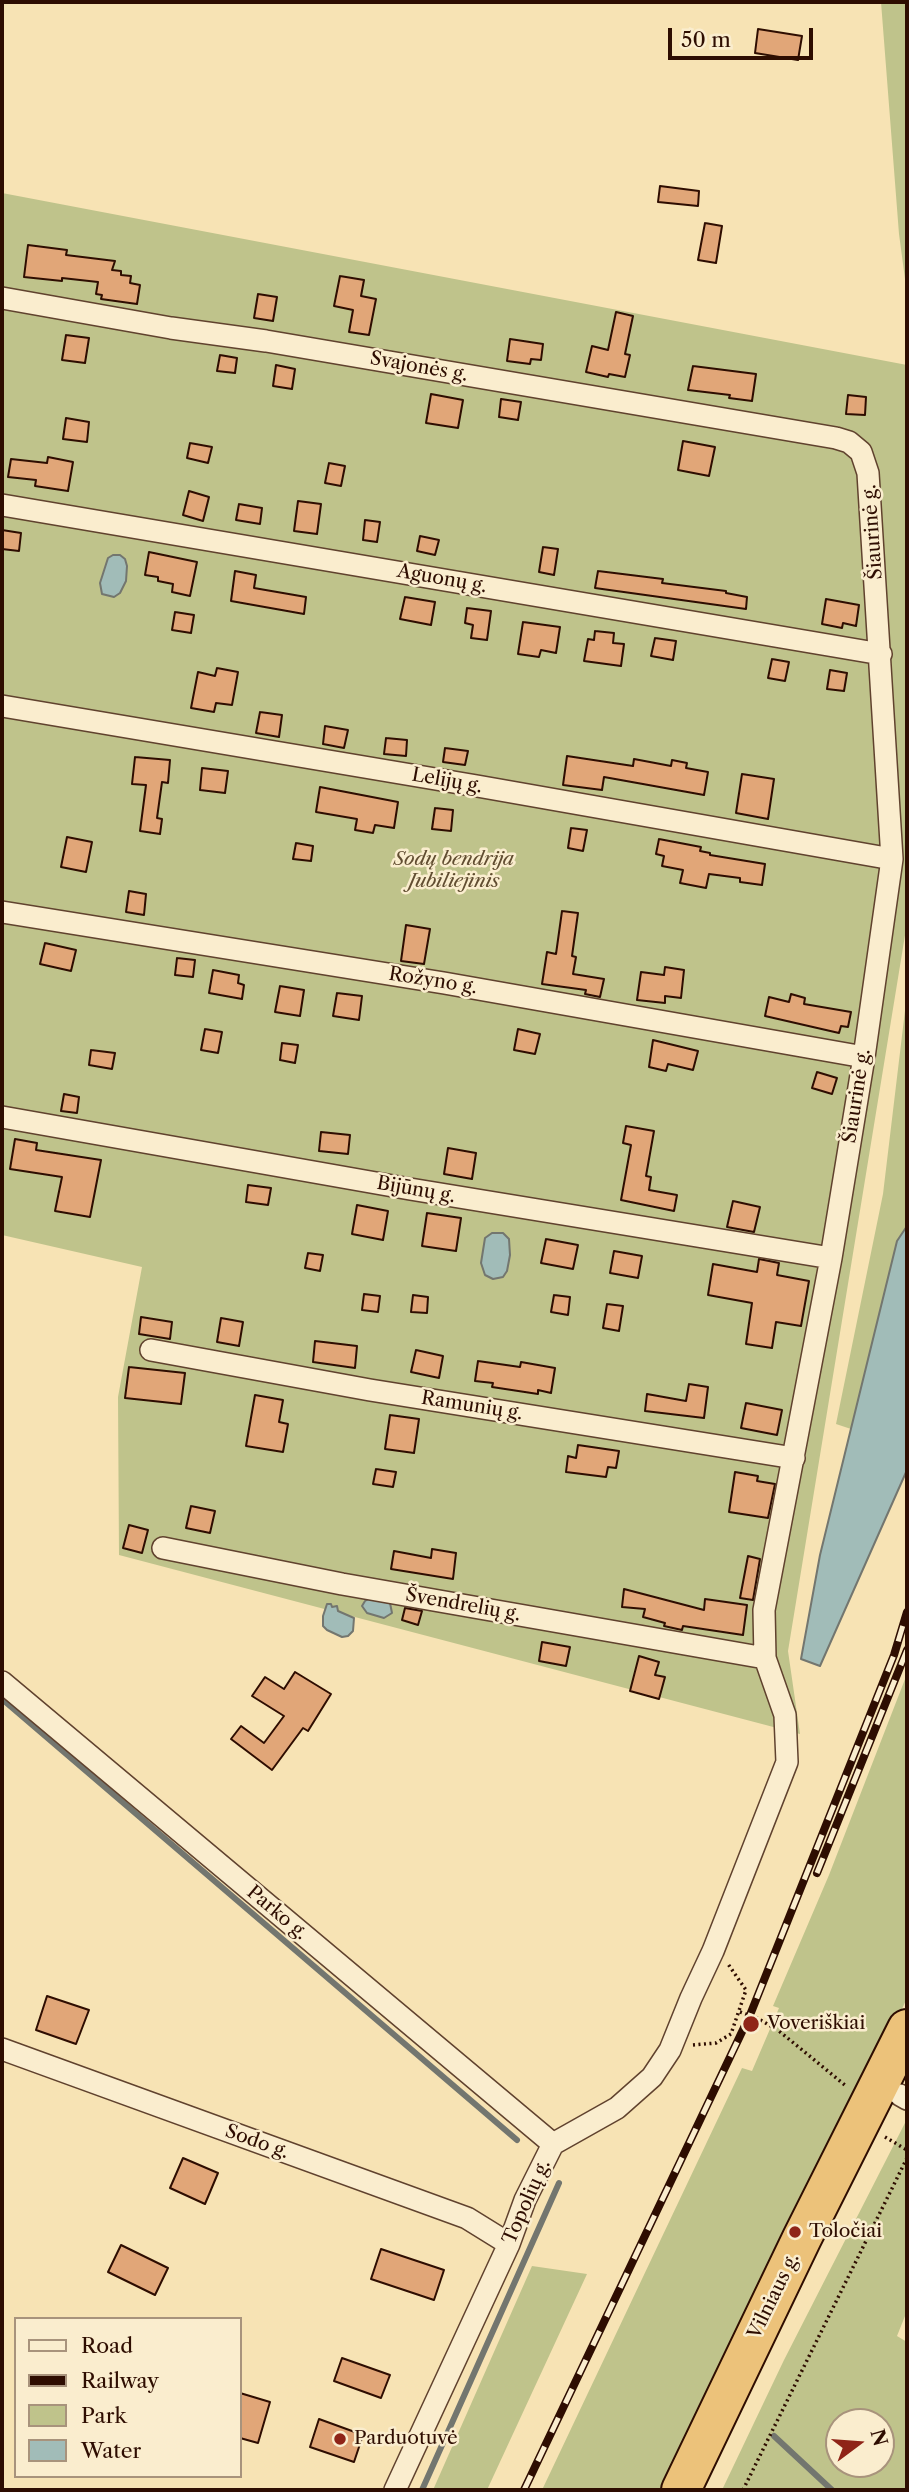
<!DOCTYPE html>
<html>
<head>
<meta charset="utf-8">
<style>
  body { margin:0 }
  #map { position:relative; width:909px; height:2492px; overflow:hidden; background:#f7e3b4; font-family:"Libre Caslon Text",serif }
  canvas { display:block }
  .frame { position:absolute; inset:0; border:4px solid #2e0d01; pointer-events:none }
  .legend { position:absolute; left:14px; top:2317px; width:228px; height:161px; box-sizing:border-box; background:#faedce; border:2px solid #a8937c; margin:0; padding:9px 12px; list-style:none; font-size:21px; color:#2e0d01 }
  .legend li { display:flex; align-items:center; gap:14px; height:35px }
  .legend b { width:35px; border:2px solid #a8937c }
  .north { position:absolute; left:825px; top:2408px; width:70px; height:70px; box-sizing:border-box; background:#faedce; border:2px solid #a8937c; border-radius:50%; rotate:74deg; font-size:19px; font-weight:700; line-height:28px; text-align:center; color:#2e0d01 }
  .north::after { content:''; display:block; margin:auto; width:24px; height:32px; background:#8f2418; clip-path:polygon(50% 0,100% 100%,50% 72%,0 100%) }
  .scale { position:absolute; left:668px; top:28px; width:145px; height:32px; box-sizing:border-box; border:4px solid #2e0d01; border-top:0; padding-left:9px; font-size:21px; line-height:24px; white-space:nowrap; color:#2e0d01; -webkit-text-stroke:5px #faedce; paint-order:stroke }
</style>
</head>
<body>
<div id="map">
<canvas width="909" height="2492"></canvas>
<div class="frame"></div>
<ul class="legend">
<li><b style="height:9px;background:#faedce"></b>Road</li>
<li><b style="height:9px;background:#2e0d01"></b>Railway</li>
<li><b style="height:19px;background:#bfc38b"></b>Park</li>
<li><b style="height:19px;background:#a1bcb8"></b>Water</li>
</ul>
<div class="north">N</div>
<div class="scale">50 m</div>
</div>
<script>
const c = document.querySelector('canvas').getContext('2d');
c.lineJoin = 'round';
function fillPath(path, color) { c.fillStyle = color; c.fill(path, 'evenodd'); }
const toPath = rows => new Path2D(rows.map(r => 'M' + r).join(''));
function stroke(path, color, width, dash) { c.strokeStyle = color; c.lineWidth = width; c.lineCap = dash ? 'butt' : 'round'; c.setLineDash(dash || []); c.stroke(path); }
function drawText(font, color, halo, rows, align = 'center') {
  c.font = font + ' "Libre Caslon Text",serif'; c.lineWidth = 5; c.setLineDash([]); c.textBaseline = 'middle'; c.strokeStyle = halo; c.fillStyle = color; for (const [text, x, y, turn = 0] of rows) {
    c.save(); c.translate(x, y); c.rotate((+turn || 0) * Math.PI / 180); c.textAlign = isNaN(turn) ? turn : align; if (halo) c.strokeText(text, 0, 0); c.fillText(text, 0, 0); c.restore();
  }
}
const green = toPath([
  [881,2,907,2,907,294,899,234],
  [2,193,907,365,907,923,788,1651,800,1734,119,1555,118,1397,142,1267,2,1235],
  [907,994,907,1226,897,1241,851,1429,836,1424,883,1194],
  [907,1674,907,1998,861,2099,673,2490,542,2490,742,2068,752,2071,779,2008,773,2006,829,1875],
  [907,2119,907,2311,897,2336,907,2342,907,2490,722,2490,784,2360],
  [839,2422,881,2422,881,2464,839,2464],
  [532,2266,587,2274,487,2490,433,2490]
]);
const water = toPath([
  [113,555,120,555,125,559,127,566,126,581,120,593,114,597,102,594,100,583,108,558,113,555],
  [907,1226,907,1470,820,1666,801,1659,820,1555,897,1241,907,1226],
  [492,1233,503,1233,509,1239,510,1255,507,1271,503,1277,493,1279,485,1275,481,1263,485,1238,492,1233],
  [370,1598,390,1603,392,1613,384,1618,367,1613,362,1606,365,1601,370,1598],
  [327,1604,331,1604,332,1607,337,1606,338,1611,354,1618,353,1631,348,1636,342,1637,327,1630,323,1626,323,1616,327,1604]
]);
const stream = toPath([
  [2,1699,517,2140],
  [774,2436,832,2490],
  [422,2490,559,2183]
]);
const building = toPath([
  [758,29,802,36,798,60,755,53,758,29],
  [660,186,699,191,698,206,658,202,660,186],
  [705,223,722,226,716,263,698,260,705,223],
  [28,245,67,250,66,255,115,261,112,270,121,271,121,275,131,276,130,283,140,285,137,304,101,299,102,295,96,294,98,282,62,278,62,281,24,277,28,245],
  [340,276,364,280,361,296,376,299,369,335,349,332,353,310,334,306,340,276],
  [258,294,277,297,273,321,254,318,258,294],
  [616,312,633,316,625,354,630,355,625,377,609,374,608,377,586,372,592,346,608,350,616,312],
  [66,335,89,338,85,363,62,360,66,335],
  [510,339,543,344,541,360,531,359,530,364,507,361,510,339],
  [220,355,237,358,235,373,217,371,220,355],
  [276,365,295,369,292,389,273,386,276,365],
  [693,366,756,374,752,401,729,398,730,395,688,390,693,366],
  [431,394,463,400,458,428,426,423,431,394],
  [848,395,866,397,865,415,846,414,848,395],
  [501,399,521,402,518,420,499,417,501,399],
  [66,418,89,422,87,442,63,439,66,418],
  [683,441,715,447,709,476,678,470,683,441],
  [190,443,212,447,208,463,187,458,190,443],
  [48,457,73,462,68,491,35,486,36,480,8,477,11,459,47,463,48,457],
  [329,463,345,466,341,486,325,483,329,463],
  [189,491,209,497,203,521,183,515,189,491],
  [298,501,321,504,317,534,294,531,298,501],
  [239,504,262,508,260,524,236,520,239,504],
  [365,520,380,522,377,542,363,540,365,520],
  [2,530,21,533,19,551,2,549,2,530],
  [420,536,439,540,435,555,417,551,420,536],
  [543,547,558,549,554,575,539,572,543,547],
  [149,552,197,562,190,596,172,592,173,584,158,581,158,577,145,575,149,552],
  [235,571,256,575,254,588,306,597,304,614,231,601,235,571],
  [598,571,663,579,662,583,726,591,726,593,747,597,746,609,595,588,598,571],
  [405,597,435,602,431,625,400,619,405,597],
  [826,599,859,605,856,626,843,623,842,628,822,624,826,599],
  [467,608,491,611,487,640,471,638,473,625,465,623,467,608],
  [175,612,194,615,191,633,172,630,175,612],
  [523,622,560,627,556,653,541,650,539,657,518,654,523,622],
  [595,631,614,633,613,643,624,644,621,666,584,661,588,639,594,640,595,631],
  [655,638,676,641,673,660,651,656,655,638],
  [772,659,789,662,785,681,768,678,772,659],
  [217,668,238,672,232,705,216,703,214,712,191,708,198,672,215,676,217,668],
  [830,670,847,673,844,691,827,689,830,670],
  [260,712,282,715,279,737,256,733,260,712],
  [325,726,348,730,344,748,323,744,325,726],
  [386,738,407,740,406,756,384,754,386,738],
  [445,748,468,751,465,765,443,762,445,748],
  [567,756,633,766,634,759,671,766,672,760,687,763,686,768,708,772,704,795,604,777,602,790,563,785,567,756],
  [135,757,170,760,168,783,162,782,157,818,162,819,160,834,140,831,146,785,132,784,135,757],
  [202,768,228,771,225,793,200,790,202,768],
  [742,774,774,779,768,819,736,813,742,774],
  [320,787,398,802,394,828,375,825,373,833,355,830,357,819,316,812,320,787],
  [435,808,453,810,451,831,432,829,435,808],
  [571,828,587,830,583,851,568,848,571,828],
  [67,837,92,842,86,872,61,867,67,837],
  [659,839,701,847,700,851,710,853,710,855,765,864,762,885,740,882,740,878,709,874,706,888,680,883,683,870,662,866,664,856,656,854,659,839],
  [296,843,313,846,311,861,293,859,296,843],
  [129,891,146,894,144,915,126,912,129,891],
  [562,911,578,913,572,956,576,957,573,974,604,979,600,997,585,994,586,990,542,984,547,952,556,954,562,911],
  [406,925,430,929,424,964,401,961,406,925],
  [45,943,76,950,71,971,40,964,45,943],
  [177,958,195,960,193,977,175,975,177,958],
  [665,967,684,970,681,998,665,996,665,1003,637,1000,641,972,664,975,665,967],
  [213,970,239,975,238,983,244,985,242,999,209,993,213,970],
  [280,986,304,990,300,1016,275,1012,280,986],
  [337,993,362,996,359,1020,333,1016,337,993],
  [791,994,805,998,804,1004,851,1012,848,1027,841,1026,839,1033,765,1016,769,997,789,1002,791,994],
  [205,1029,222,1032,218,1053,201,1050,205,1029],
  [518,1029,540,1034,535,1054,514,1050,518,1029],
  [653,1040,698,1051,693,1070,668,1064,666,1071,649,1067,653,1040],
  [282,1043,298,1045,295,1063,280,1060,282,1043],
  [91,1050,115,1053,112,1069,89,1065,91,1050],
  [817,1072,837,1078,832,1094,812,1088,817,1072],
  [64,1094,79,1097,77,1113,61,1111,64,1094],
  [626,1126,654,1131,646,1176,651,1177,649,1190,677,1195,674,1211,621,1200,631,1145,623,1143,626,1126],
  [321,1132,350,1135,348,1154,319,1151,321,1132],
  [15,1139,37,1143,36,1150,101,1160,90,1217,55,1211,62,1177,10,1169,15,1139],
  [448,1148,476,1153,472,1179,444,1174,448,1148],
  [248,1185,271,1188,268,1205,246,1202,248,1185],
  [733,1201,760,1207,754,1232,727,1227,733,1201],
  [357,1205,388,1211,383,1240,352,1234,357,1205],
  [427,1213,461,1218,456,1251,422,1246,427,1213],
  [546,1239,578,1245,573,1269,541,1263,546,1239],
  [614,1251,642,1256,638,1278,610,1273,614,1251],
  [308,1253,323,1255,320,1271,305,1268,308,1253],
  [759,1259,779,1263,777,1275,809,1281,801,1326,776,1322,772,1348,746,1344,752,1303,708,1295,713,1264,757,1272,759,1259],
  [364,1294,380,1296,378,1312,362,1310,364,1294],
  [413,1295,428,1297,427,1313,411,1312,413,1295],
  [554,1295,570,1297,568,1315,551,1312,554,1295],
  [607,1304,623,1306,619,1331,603,1328,607,1304],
  [141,1317,172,1322,170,1339,139,1334,141,1317],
  [221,1318,243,1322,239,1346,217,1342,221,1318],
  [315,1341,357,1346,355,1368,313,1362,315,1341],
  [416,1350,443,1356,439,1378,411,1372,416,1350],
  [478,1361,520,1367,521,1362,555,1368,551,1393,538,1390,538,1394,492,1387,493,1383,475,1381,478,1361],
  [129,1367,185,1373,181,1404,125,1398,129,1367],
  [689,1384,708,1387,704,1418,645,1411,647,1394,686,1401,689,1384],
  [255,1395,283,1400,279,1422,288,1424,283,1452,246,1446,255,1395],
  [746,1403,782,1410,777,1435,741,1428,746,1403],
  [390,1415,419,1419,414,1453,385,1449,390,1415],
  [578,1445,619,1451,616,1468,608,1467,606,1477,566,1472,568,1456,576,1458,578,1445],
  [376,1469,396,1472,393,1487,373,1484,376,1469],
  [735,1472,758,1476,757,1481,775,1484,768,1518,729,1512,735,1472],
  [191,1506,215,1511,210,1533,186,1528,191,1506],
  [129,1525,148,1530,142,1553,123,1548,129,1525],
  [432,1549,456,1553,453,1579,391,1569,394,1551,431,1558,432,1549],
  [748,1556,760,1559,753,1600,740,1598,748,1556],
  [624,1589,704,1610,705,1599,747,1605,743,1635,683,1626,682,1630,664,1626,665,1623,643,1617,645,1609,622,1607,624,1589],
  [405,1608,422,1611,418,1625,402,1620,405,1608],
  [542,1642,570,1647,566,1666,539,1661,542,1642],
  [639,1656,659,1662,655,1675,665,1677,659,1699,630,1691,639,1656],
  [295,1672,331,1694,308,1731,303,1728,272,1770,231,1739,241,1726,264,1743,284,1716,252,1696,265,1677,284,1689,295,1672],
  [47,1996,89,2010,76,2044,36,2030,47,1996],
  [183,2158,218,2173,205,2204,170,2188,183,2158],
  [121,2245,168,2268,155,2295,108,2272,121,2245],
  [381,2249,444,2270,434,2300,371,2279,381,2249],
  [342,2358,390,2375,381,2398,334,2381,342,2358],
  [240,2393,270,2402,258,2443,240,2438,240,2393],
  [319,2419,363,2435,354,2462,310,2447,319,2419]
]);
const path = toPath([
  [740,2012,757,2018,779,2031,846,2086],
  [693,2045,716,2043,731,2034,746,1990,728,1964],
  [885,2137,907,2150],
  [743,2490,907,2158]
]);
const street = toPath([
  [2,298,171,328,266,341,836,438,849,442,861,452,868,473,892,859,864,1057,831,1258,764,1610,765,1658,785,1715,787,1762,713,1951,691,1998,670,2050,652,2077,617,2108,553,2144,525,2200,509,2244,395,2490],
  [2,505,881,654],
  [2,706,477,786,892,859],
  [2,912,444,983,864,1057],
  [2,1117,410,1189,831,1258],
  [151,1350,370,1390,794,1458],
  [163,1548,342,1584,765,1658],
  [2,1682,553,2144],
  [2,2049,467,2218,509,2244],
  [900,2095,907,2099]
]);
const highway = toPath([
  [681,2490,802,2238,907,2029]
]);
const rail = toPath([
  [817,1873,907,1650],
  [524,2490,750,2015,894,1655,907,1612]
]);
const markers = [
  [751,2024,9,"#8f2418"],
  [795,2232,7,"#8f2418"],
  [340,2439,7,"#8f2418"]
];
const streetNames = [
  ["Svajonės g.",419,367,10],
  ["Šiaurinė g.",873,532,-94],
  ["Aguonų g.",442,579,10],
  ["Lelijų g.",447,781,10],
  ["Rožyno g.",433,981,9],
  ["Šiaurinė g.",857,1096,-81],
  ["Bijūnų g.",416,1190,10],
  ["Ramunių g.",472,1406,9],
  ["Švendrelių g.",463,1605,10],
  ["Parko g.",277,1913,40],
  ["Sodo g.",257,2142,20],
  ["Topolių g.",527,2202,-66],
  ["Vilniaus g.",774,2296,-64]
];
const parkNames = [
  ["Sodų bendrija",454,860],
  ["Jubiliejinis",454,882]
];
const poiNames = [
  ["Voveriškiai",767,2024],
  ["Toločiai",809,2232],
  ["Parduotuvė",354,2439]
];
fillPath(green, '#bfc38b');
fillPath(water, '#a1bcb8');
stroke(water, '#73766f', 2);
stroke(stream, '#73766f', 6);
fillPath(building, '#e1a678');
stroke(building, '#2e0d01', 2);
stroke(street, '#60422e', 24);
stroke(highway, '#2e0d01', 42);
stroke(path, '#2e0d01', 3.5, [2, 3.5]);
stroke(street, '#faedce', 21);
stroke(highway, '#ecc27a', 38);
stroke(rail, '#2e0d01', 8);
stroke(rail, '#faedce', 5, [16]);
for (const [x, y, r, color] of markers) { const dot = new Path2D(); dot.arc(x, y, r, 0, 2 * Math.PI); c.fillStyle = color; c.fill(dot); stroke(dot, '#faedce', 2.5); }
drawText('19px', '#2e0d01', '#faedce', streetNames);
drawText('italic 19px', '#614d31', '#faedce', parkNames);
drawText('19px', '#2e0d01', '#faedce', poiNames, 'left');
</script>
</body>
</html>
